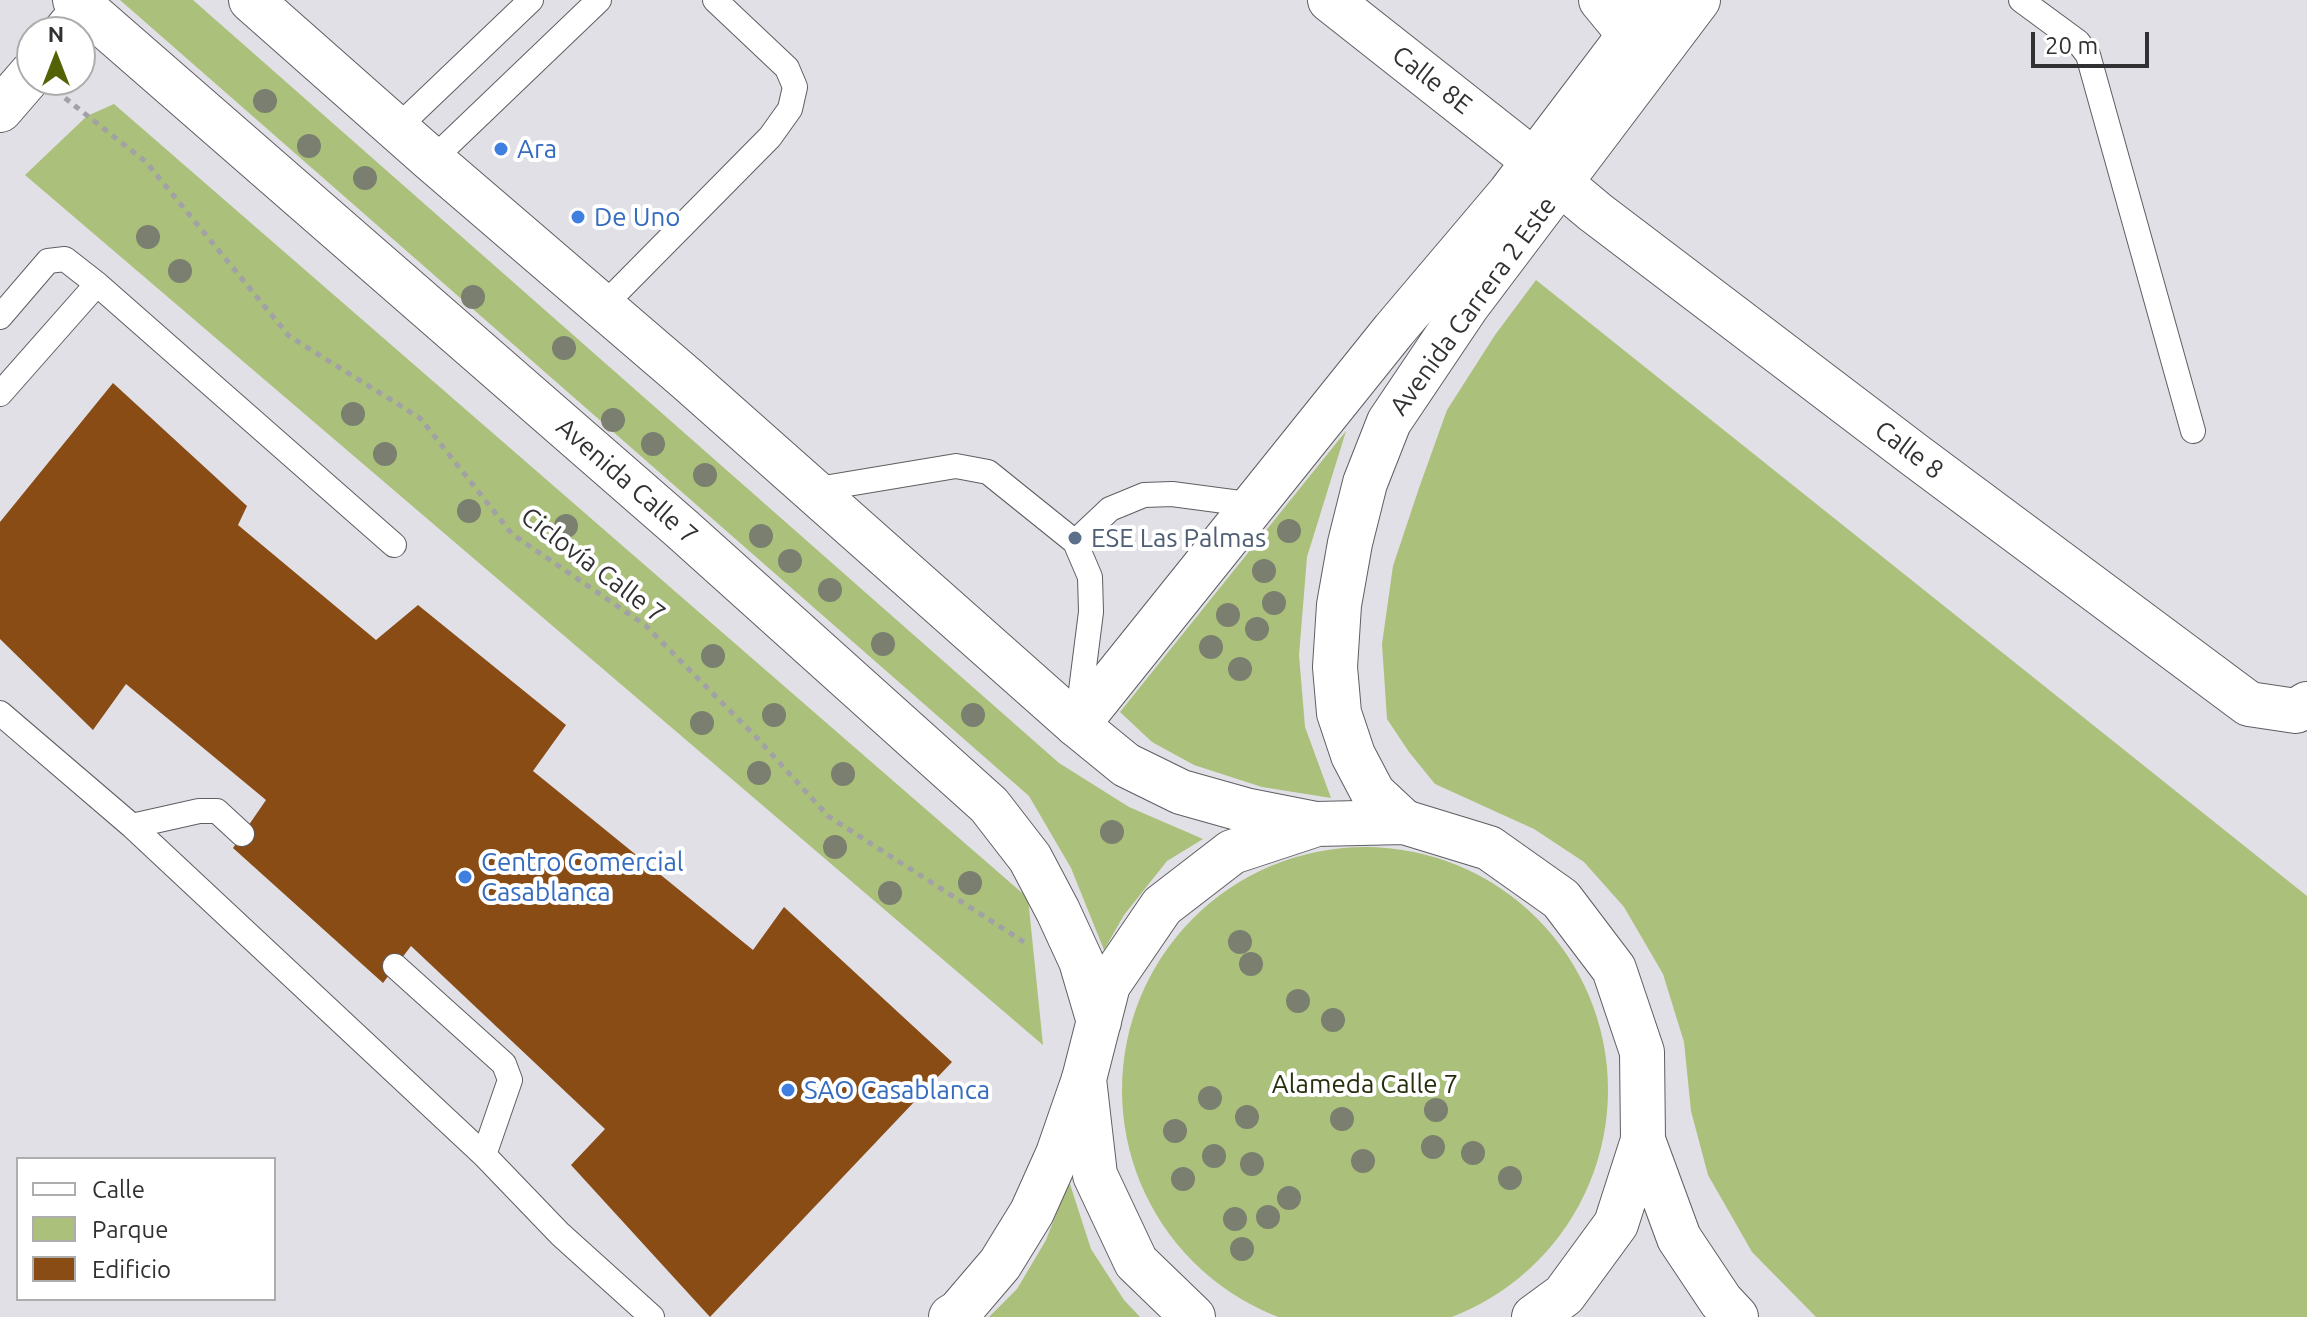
<!DOCTYPE html>
<html>
<head>
<meta charset="utf-8">
<style>
  body { margin:0 }
  #map { position:relative; width:2307px; height:1317px; overflow:hidden; background:#e1e0e6; font-family:Ubuntu,sans-serif }
  canvas { display:block }
  .legend { position:absolute; left:16px; top:1157px; width:260px; height:144px; box-sizing:border-box; background:#fff; border:2px solid #adadad; margin:0; padding:10px 14px; list-style:none; font-size:24px; color:#313133 }
  .legend li { display:flex; align-items:center; gap:16px; height:40px }
  .legend b { width:40px; border:2px solid #adadad }
  .north { position:absolute; left:16px; top:16px; width:80px; height:80px; box-sizing:border-box; background:#fff; border:2px solid #adadad; border-radius:50%; rotate:0deg; font-size:22px; font-weight:700; line-height:32px; text-align:center; color:#313133 }
  .north::after { content:''; display:block; margin:auto; width:28px; height:36px; background:#546206; clip-path:polygon(50% 0,100% 100%,50% 72%,0 100%) }
  .scale { position:absolute; left:2031px; top:32px; width:118px; height:36px; box-sizing:border-box; border:4px solid #313133; border-top:0; padding-left:10px; font-size:24px; line-height:28px; white-space:nowrap; color:#313133; -webkit-text-stroke:6px #fff; paint-order:stroke }
</style>
</head>
<body>
<div id="map">
<canvas width="2307" height="1317"></canvas>
<ul class="legend">
<li><b style="height:10px;background:#fff"></b>Calle</li>
<li><b style="height:22px;background:#abc07a"></b>Parque</li>
<li><b style="height:22px;background:#894c15"></b>Edificio</li>
</ul>
<div class="north">N</div>
<div class="scale">20 m</div>
</div>
<script>
const c = document.querySelector('canvas').getContext('2d');
c.lineJoin = 'round';
function fillPath(path, color) { c.fillStyle = color; c.fill(path, 'evenodd'); }
const toPath = rows => new Path2D(rows.map(r => 'M' + r).join(''));
function stroke(path, color, width, dash) { c.strokeStyle = color; c.lineWidth = width; c.lineCap = dash ? 'butt' : 'round'; c.setLineDash(dash || []); c.stroke(path); }
function drawText(font, color, halo, rows, align = 'center') {
  c.font = font + ' Ubuntu,sans-serif'; c.lineWidth = 8; c.setLineDash([]); c.textBaseline = 'middle'; c.strokeStyle = halo; c.fillStyle = color; for (const [text, x, y, turn = 0] of rows) {
    c.save(); c.translate(x, y); c.rotate((+turn || 0) * Math.PI / 180); c.textAlign = isNaN(turn) ? turn : align; if (halo) c.strokeText(text, 0, 0); c.fillText(text, 0, 0); c.restore();
  }
}
const green = toPath([
  [120,0,193,0,1059,763,1129,807,1203,839,1167,861,1124,915,1104,950,1071,868,1029,796],
  [114,104,1028,898,1043,1045,25,175,87,116],
  [1536,280,2307,896,2307,1317,1816,1317,1752,1252,1708,1175,1691,1111,1684,1042,1663,974,1624,907,1584,862,1534,829,1435,784,1409,752,1387,719,1382,644,1393,566,1419,488,1447,410,1495,335],
  [1346,431,1307,557,1299,655,1305,727,1331,798,1262,787,1194,765,1152,742,1120,712],
  '1122 1090a243 243 0 1 1 486 0a243 243 0 1 1-486 0Z',
  [1069,1181,1091,1249,1124,1300,1140,1317,989,1317,1017,1289,1046,1240]
]);
const building = toPath([
  [113,383,247,506,238,525,376,640,418,605,566,725,533,771,753,950,784,907,952,1062,710,1317,571,1165,605,1129,411,946,383,983,233,848,266,800,126,684,93,730,0,639,0,522]
]);
const path = toPath([
  [65,98,146,162,289,336,420,418,512,534,645,625,756,737,828,816,1024,942]
]);
const service = toPath([
  [2021,0,2078,42,2088,55,2193,431],
  [397,128,531,0],
  [432,160,599,0],
  [97,284,394,545],
  [603,306,770,137,790,109,795,87,787,68,715,0],
  [0,317,48,261,65,259,97,284,0,394],
  [812,490,956,466,988,472,1075,542,1090,577,1091,612,1078,714],
  [1075,542,1110,509,1144,495,1172,494,1255,505],
  [0,713,132,826,484,1155,560,1234,652,1317],
  [132,826,199,811,217,811,242,834],
  [395,966,504,1064,510,1080,484,1155]
]);
const minor = toPath([
  [1330,0,1534,161,1595,212,1916,456,2249,704,2296,711,2307,704],
  [1601,0,1629,34],
  [65,32,85,8],
  [0,110,32,73]
]);
const tertiary = toPath([
  [1077,725,1394,330,1510,193,1656,0],
  [1404,822,1373,793,1353,755,1339,713,1335,667,1339,605,1350,543,1365,483,1389,422,1467,306,1698,0],
  [951,1317,959,1312,1000,1264,1032,1212,1058,1154,1084,1079]
]);
const secondary = toPath([
  [75,0,682,529,989,805,1030,858,1058,911,1081,961,1099,1022],
  [251,0,432,160,687,379,1077,725,1126,765,1181,792,1245,810,1316,824,1404,822,1489,848,1561,899,1614,969,1642,1052,1643,1140,1616,1224,1564,1295,1534,1317],
  [1643,1140,1679,1238,1721,1301,1736,1317],
  [1193,1317,1136,1262,1095,1175,1084,1079,1108,985,1162,906,1232,852,1314,825]
]);
const trees = [
  [265,101],
  [309,146],
  [365,178],
  [148,237],
  [180,271],
  [473,297],
  [564,348],
  [353,414],
  [613,420],
  [653,444],
  [385,454],
  [705,475],
  [469,511],
  [566,526],
  [1289,531],
  [761,536],
  [790,561],
  [1264,571],
  [830,590],
  [1274,603],
  [1228,615],
  [1257,629],
  [883,644],
  [1211,647],
  [713,656],
  [1240,669],
  [774,715],
  [973,715],
  [702,723],
  [759,773],
  [843,774],
  [1112,832],
  [835,847],
  [970,883],
  [890,893],
  [1240,942],
  [1251,964],
  [1298,1001],
  [1333,1020],
  [1210,1098],
  [1436,1110],
  [1247,1117],
  [1342,1119],
  [1175,1131],
  [1433,1147],
  [1473,1153],
  [1214,1156],
  [1363,1161],
  [1252,1164],
  [1510,1178],
  [1183,1179],
  [1289,1198],
  [1268,1217],
  [1235,1219],
  [1242,1249]
];
const markers = [
  [501,149,8,"#3f7fe0"],
  [578,217,8,"#3f7fe0"],
  [1075,538,8,"#5c6f8a"],
  [465,877,8,"#3f7fe0"],
  [788,1090,8,"#3f7fe0"]
];
const streetNames = [
  ["Calle 8E",1432,80,38],
  ["Avenida Carrera 2 Este",1473,306,-54],
  ["Calle 8",1909,450,37],
  ["Avenida Calle 7",627,481,41],
  ["Ciclovía Calle 7",593,565,37]
];
const shopNames = [
  ["Ara",517,149],
  ["De Uno",594,217],
  ["Centro Comercial",481,862],
  ["Casablanca",481,892],
  ["SAO Casablanca",804,1090]
];
const serviceNames = [
  ["ESE Las Palmas",1091,538]
];
const parkNames = [
  ["Alameda Calle 7",1365,1084]
];
fillPath(green, '#abc07a');
fillPath(building, '#894c15');
stroke(service, '#5e5e63', 26);
stroke(minor, '#5e5e63', 46);
stroke(tertiary, '#5e5e63', 46);
stroke(secondary, '#5e5e63', 46);
stroke(path, '#a2a1a6', 5, [6, 6]);
stroke(service, '#fff', 24);
stroke(minor, '#fff', 44);
stroke(tertiary, '#fff', 44);
stroke(secondary, '#fff', 44);
c.fillStyle = '#7a7f6f';
for (const [x, y] of trees) { c.beginPath(); c.arc(x, y, 12, 0, 2 * Math.PI); c.fill(); }
for (const [x, y, r, color] of markers) { const dot = new Path2D(); dot.arc(x, y, r, 0, 2 * Math.PI); c.fillStyle = color; c.fill(dot); stroke(dot, '#fff', 3); }
drawText('26px', '#313133', '#fff', streetNames);
drawText('26px', '#366cbe', '#fff', shopNames, 'left');
drawText('26px', '#4e5e75', '#fff', serviceNames, 'left');
drawText('26px', '#262f0e', '#fff', parkNames);
</script>
</body>
</html>
